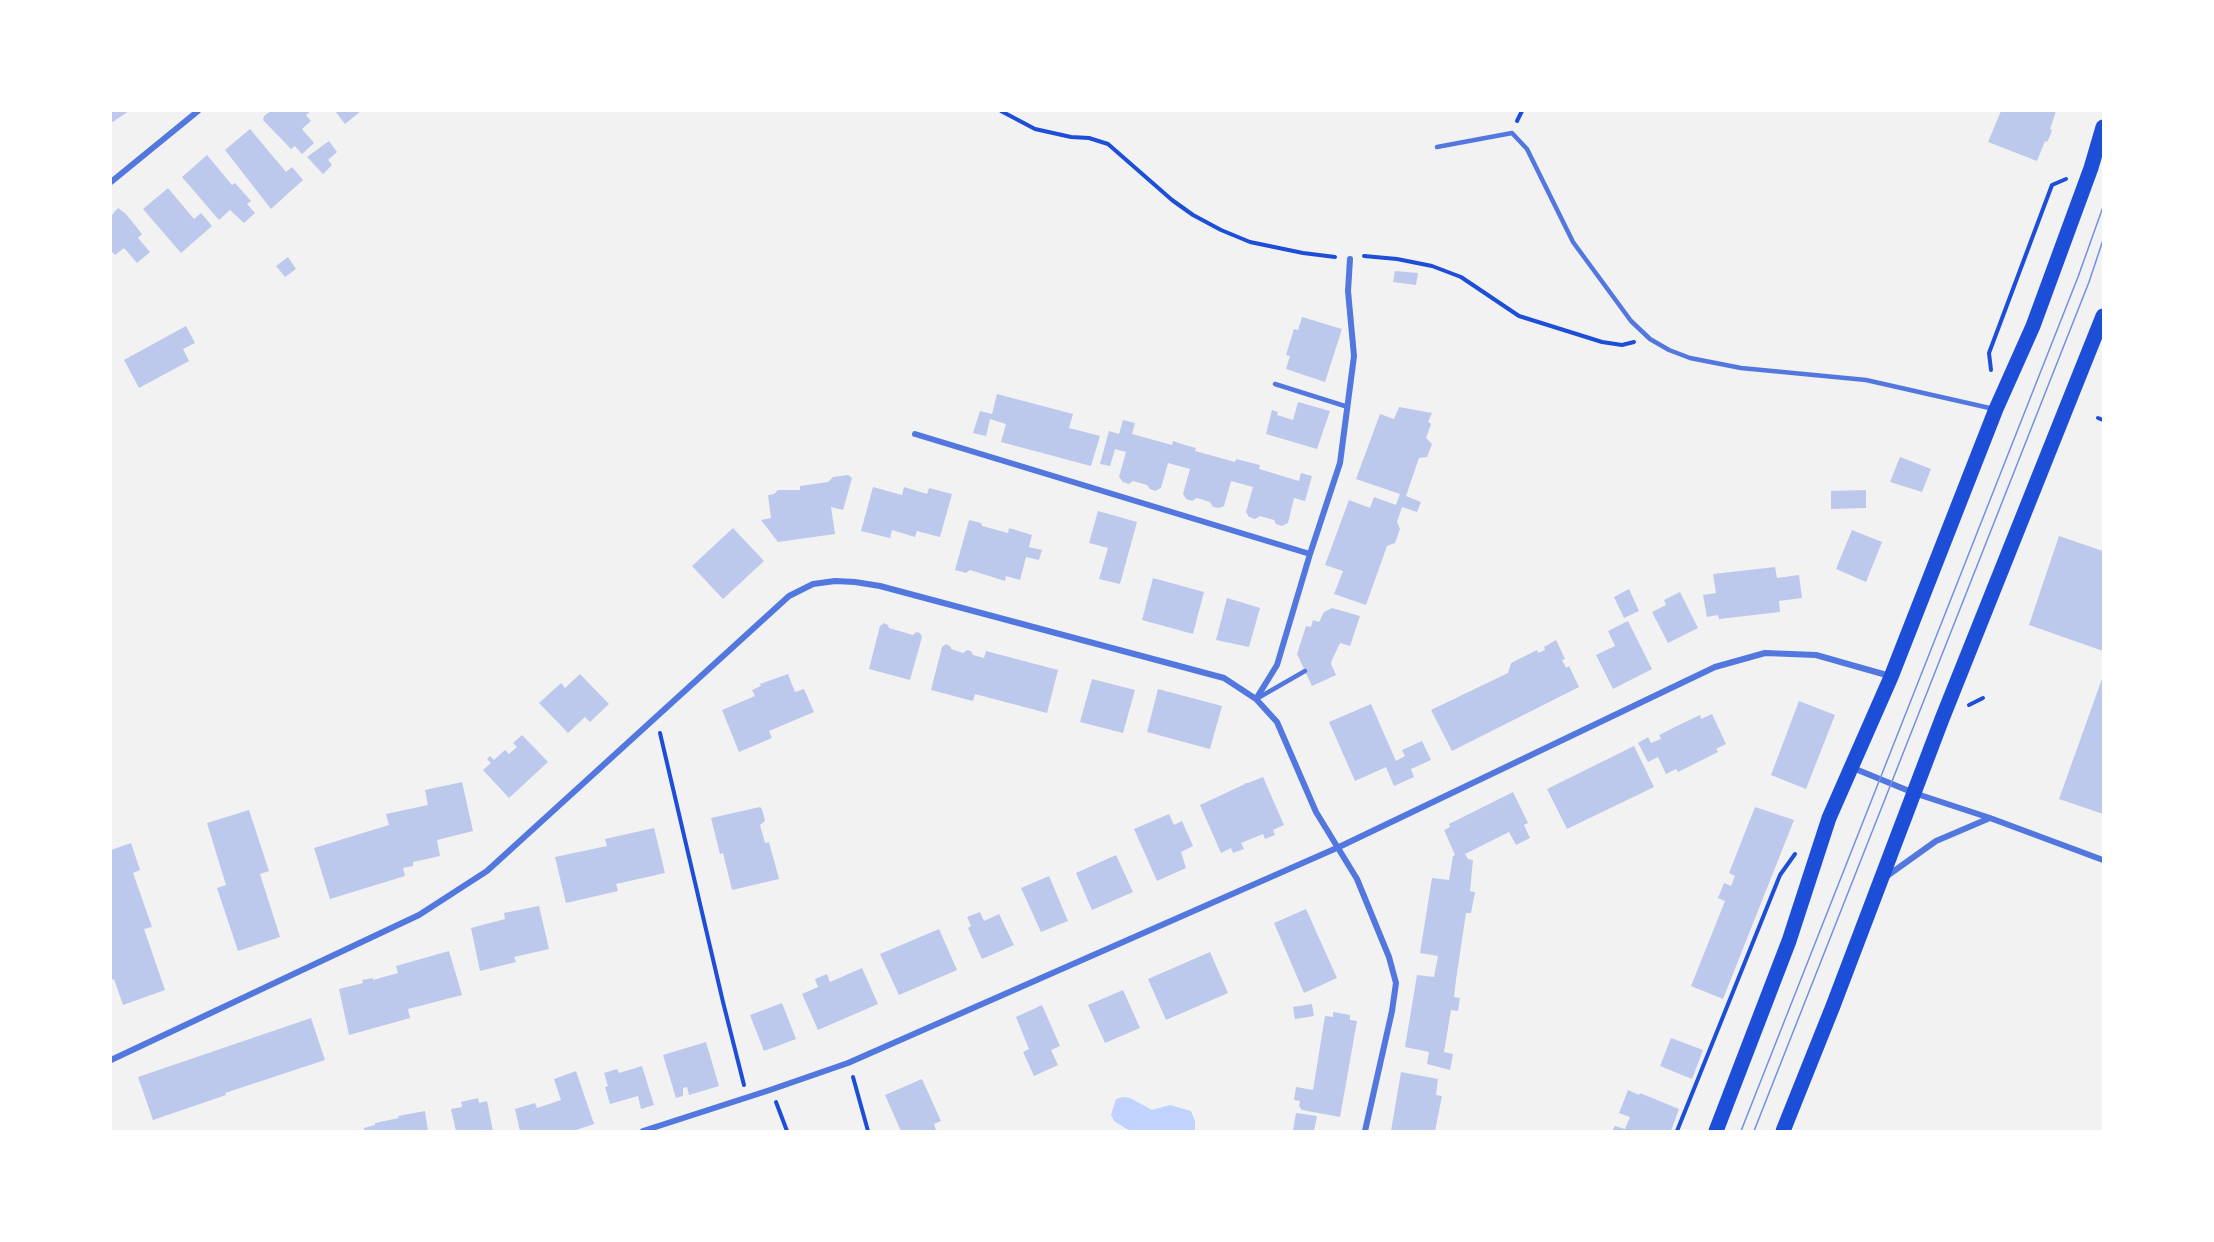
<!DOCTYPE html>
<html>
<head>
<meta charset="utf-8">
<style>
  body { margin:0 }
  #map { position:relative; width:2214px; height:1242px; overflow:hidden; background:#f2f2f2; font-family:Jost,sans-serif }
  canvas { display:block }
  .frame { position:absolute; inset:0; border:112px solid #fff; pointer-events:none }
</style>
</head>
<body>
<div id="map">
<canvas width="2214" height="1242"></canvas>
<div class="frame"></div>
</div>
<script>
const c = document.querySelector('canvas').getContext('2d');
c.lineJoin = 'round';
function fillPath(path, color) { c.fillStyle = color; c.fill(path, 'evenodd'); }
const toPath = rows => new Path2D(rows.map(r => 'M' + r).join(''));
function stroke(path, color, width, dash) { c.strokeStyle = color; c.lineWidth = width; c.lineCap = dash ? 'butt' : 'round'; c.setLineDash(dash || []); c.stroke(path); }
const water = toPath([
  [1123,1097,1130,1098,1152,1110,1170,1105,1191,1111,1195,1121,1195,1131,1130,1131,1114,1121,1111,1115,1116,1099]
]);
const building = toPath([
  [111,111,129,111,111,123],
  [271,111,311,111,306,115,311,121,302,129,314,143,302,154,295,146,291,149,263,120,264,116],
  [335,111,361,111,345,124],
  [2001,111,2056,111,2050,129,2052,130,2050,136,2047,142,2045,141,2037,161,1988,142],
  [250,129,286,172,292,167,303,180,271,209,225,150],
  [329,141,337,152,328,160,332,165,323,174,307,157],
  [207,155,232,185,235,183,251,201,247,204,255,213,244,223,230,210,219,220,182,177],
  [168,188,194,219,201,213,212,226,181,253,143,209],
  [118,208,126,214,142,234,138,238,150,252,137,263,124,248,115,255,111,251,111,216],
  [288,257,296,269,285,277,276,266],
  [1395,271,1418,273,1416,285,1393,282],
  [1302,317,1342,329,1325,382,1286,369,1290,356,1286,355,1294,329,1298,330],
  [186,326,195,343,183,349,189,361,139,388,124,360],
  [997,394,1073,414,1069,428,1100,436,1091,466,1001,442,1006,424,990,419,986,436,973,433,980,411,992,414],
  [1298,402,1330,411,1317,449,1266,434,1272,410,1278,412,1277,415,1293,420],
  [1399,407,1432,413,1428,422,1431,424,1426,438,1432,444,1427,457,1419,458,1406,496,1421,502,1417,512,1402,507,1397,522,1400,529,1395,543,1387,546,1366,605,1334,594,1343,571,1325,565,1349,500,1370,508,1374,497,1396,505,1400,494,1356,479,1380,414,1394,419],
  [1123,420,1135,423,1132,434,1172,445,1173,441,1185,445,1196,448,1195,451,1235,462,1236,459,1260,465,1259,469,1299,481,1301,473,1312,476,1305,501,1294,498,1288,523,1282,526,1276,524,1274,520,1260,516,1255,519,1249,517,1246,512,1253,487,1231,481,1224,506,1219,508,1213,507,1210,502,1197,498,1192,501,1186,499,1183,494,1190,469,1168,463,1161,488,1155,491,1150,489,1147,485,1133,481,1129,484,1123,482,1119,477,1126,452,1115,449,1110,466,1100,464,1109,431,1119,434],
  [1900,457,1931,469,1922,492,1890,482],
  [848,475,852,478,843,510,831,507,835,534,778,542,761,520,771,518,768,495,774,494,778,490,800,490,800,486,828,482,833,477],
  [873,487,902,495,904,487,927,494,929,488,952,494,940,537,917,531,915,537,892,530,890,538,861,531],
  [1866,490,1866,508,1831,509,1831,491],
  [1098,511,1137,522,1120,584,1099,579,1108,548,1089,543],
  [969,520,981,523,982,526,1008,533,1009,528,1032,535,1029,547,1042,550,1039,560,1026,557,1020,580,1006,576,1005,581,970,570,966,573,955,570],
  [733,528,764,561,723,599,692,566],
  [1852,530,1882,542,1866,582,1836,569],
  [2059,536,2103,551,2103,651,2029,625],
  [1775,567,1777,578,1799,575,1802,598,1779,601,1780,612,1719,619,1718,615,1707,617,1703,595,1716,593,1713,574],
  [1153,578,1204,592,1193,634,1142,620],
  [1629,589,1639,611,1624,618,1614,597],
  [1680,592,1698,628,1668,643,1652,612,1666,605,1664,600],
  [1227,598,1260,608,1249,647,1216,640],
  [1332,608,1360,616,1350,646,1340,643,1332,660,1331,664,1336,675,1312,686,1297,654,1306,626,1311,627,1313,620,1319,622,1324,612],
  [1628,621,1652,669,1613,689,1596,655,1615,646,1608,631],
  [884,623,888,625,889,628,913,635,916,632,920,633,922,637,910,680,869,669,880,626],
  [1556,640,1565,659,1562,660,1566,668,1569,666,1579,687,1452,751,1431,710,1508,673,1511,663,1537,650,1538,653,1545,650,1544,647],
  [946,644,950,646,951,649,963,653,967,650,971,651,973,655,984,658,986,651,1058,670,1047,713,975,694,973,701,931,690,942,647],
  [580,674,609,704,590,722,585,717,568,733,539,703,561,683,565,688],
  [788,674,795,692,804,689,814,712,769,731,772,738,739,752,722,710,755,696,752,690,761,686,760,684],
  [2103,676,2103,814,2059,799],
  [1092,679,1135,690,1123,733,1080,722],
  [1158,689,1222,706,1210,749,1147,732],
  [1799,701,1835,715,1806,789,1771,775],
  [1371,704,1396,761,1405,756,1402,750,1422,741,1431,760,1411,769,1414,777,1394,786,1386,767,1355,781,1329,722],
  [1712,714,1726,744,1716,749,1718,752,1678,772,1676,769,1666,774,1658,757,1648,762,1638,743,1648,737,1651,743,1661,739,1659,735,1679,725,1700,715,1701,719],
  [522,735,548,762,509,798,483,770,491,763,487,759,490,756,494,760,505,750,509,754,517,747,513,743],
  [1634,746,1654,787,1567,829,1547,789],
  [1263,777,1284,825,1273,830,1275,835,1265,839,1263,834,1241,843,1244,849,1233,853,1231,848,1221,853,1200,805,1245,784,1245,783,1248,783],
  [462,782,473,831,437,840,440,856,413,862,413,866,403,868,405,876,330,899,314,848,389,825,386,814,428,805,425,790],
  [1513,792,1528,823,1524,825,1530,838,1516,845,1509,832,1465,854,1468,859,1473,860,1470,891,1475,892,1471,913,1466,913,1456,980,1454,997,1460,998,1458,1011,1451,1010,1444,1052,1453,1054,1450,1070,1427,1064,1429,1052,1405,1047,1417,975,1434,977,1438,956,1420,953,1432,878,1449,880,1453,856,1455,855,1444,830,1450,827,1449,824],
  [760,807,762,809,765,821,760,825,765,843,769,842,779,879,732,890,723,853,720,854,711,818],
  [1755,807,1794,820,1723,999,1691,986,1725,901,1718,898,1724,883,1731,886,1735,876,1729,873],
  [249,810,269,871,260,874,280,937,238,951,217,888,226,885,207,823],
  [1169,814,1174,825,1182,821,1193,846,1181,852,1186,868,1157,881,1134,829],
  [654,828,665,873,616,884,618,891,566,903,555,857,607,846,605,839],
  [131,843,140,870,133,873,152,927,144,929,165,990,123,1005,114,979,112,980,111,977,111,850],
  [1116,855,1133,892,1092,910,1076,873],
  [1049,876,1068,921,1041,932,1021,888],
  [539,906,549,949,514,957,516,962,480,971,471,928,505,919,504,913],
  [1306,909,1337,978,1304,993,1274,923],
  [980,912,984,921,999,914,1014,945,982,959,968,928,971,926,967,917],
  [939,929,957,970,899,995,880,954],
  [449,951,462,995,408,1009,410,1018,349,1035,339,989,363,983,362,980,373,978,373,980,398,973,396,966],
  [1210,952,1228,993,1166,1020,1148,979],
  [862,968,878,1004,818,1030,802,994,818,987,815,979,827,974,830,982],
  [1123,990,1140,1028,1105,1043,1088,1005],
  [782,1003,796,1039,764,1051,750,1015],
  [1312,1004,1314,1016,1295,1019,1293,1007],
  [1042,1005,1060,1046,1051,1050,1058,1065,1034,1076,1023,1052,1029,1049,1016,1017],
  [1333,1012,1350,1015,1350,1020,1357,1021,1340,1117,1302,1110,1299,1106,1300,1101,1294,1100,1296,1087,1313,1090,1325,1016,1333,1017],
  [311,1018,325,1060,225,1093,226,1095,153,1120,138,1077],
  [1671,1038,1703,1050,1692,1079,1660,1066],
  [706,1042,719,1086,689,1095,687,1087,683,1088,683,1096,676,1098,663,1055],
  [642,1066,654,1105,641,1109,638,1096,610,1104,605,1087,608,1086,604,1073,617,1069,619,1073],
  [576,1071,594,1124,573,1131,520,1131,515,1109,535,1103,537,1108,561,1100,554,1079],
  [1401,1072,1438,1079,1436,1095,1442,1096,1435,1131,1391,1131],
  [922,1079,941,1121,934,1124,936,1131,901,1131,885,1095],
  [1628,1090,1639,1095,1640,1093,1679,1109,1671,1131,1612,1131,1615,1126,1625,1129,1630,1117,1619,1113],
  [478,1098,479,1103,487,1101,493,1131,456,1131,451,1109,462,1107,461,1102],
  [425,1111,428,1131,364,1131,364,1128,375,1125,375,1123,399,1118,398,1116],
  [1296,1113,1317,1116,1314,1131,1293,1131]
]);
const path = toPath([
  [1001,111,1035,129,1071,137,1089,138,1108,144,1172,200,1193,215,1221,230,1250,242,1303,253,1335,257],
  [1517,121,1522,111],
  [1364,256,1397,259,1432,266,1461,277,1519,316,1602,342,1622,345,1634,342],
  [1991,370,1989,353,2052,185,2066,179],
  [2098,418,2103,420],
  [1969,705,1983,698],
  [660,733,723,1002,744,1085],
  [853,1077,868,1131],
  [776,1102,787,1131],
  [1677,1131,1780,875,1795,854]
]);
const service = toPath([
  [1437,147,1512,133,1527,149,1573,242,1631,321,1650,339,1669,350,1690,358,1741,368,1866,380,1994,409],
  [1275,384,1348,407],
  [1258,698,1305,671]
]);
const minor = toPath([
  [111,182,198,111],
  [915,434,1310,554],
  [1256,699,1277,665,1310,554,1340,463,1354,356,1348,291,1350,259],
  [1853,768,1914,793,1990,818,2103,860],
  [1887,876,1936,841,1990,818],
  [111,1060,419,915,487,871,789,596,813,584,835,581,855,582,880,586,1224,678,1256,699,1277,722,1316,812,1357,879,1389,957,1396,983,1392,1011,1365,1131],
  [643,1131,770,1090,848,1063,1339,847,1715,667,1765,653,1816,655,1890,676]
]);
const primary = toPath([
  [1716,1131,1789,941,1829,818,1891,677,1996,409,2033,326,2091,168,2103,127],
  [1783,1131,1833,1006,1942,719,2103,316]
]);
const tram = toPath([
  [1741,1131,2078,277,2103,207],
  [1754,1131,2089,282,2103,240]
]);
fillPath(water, '#bfd3fe');
fillPath(building, '#bdc9ec');
stroke(path, '#1d4ed8', 4);
stroke(service, '#5277de', 4.5);
stroke(minor, '#5277de', 6);
stroke(primary, '#1d4ed8', 15);
stroke(tram, '#7290e2', 1.5);
</script>
</body>
</html>
